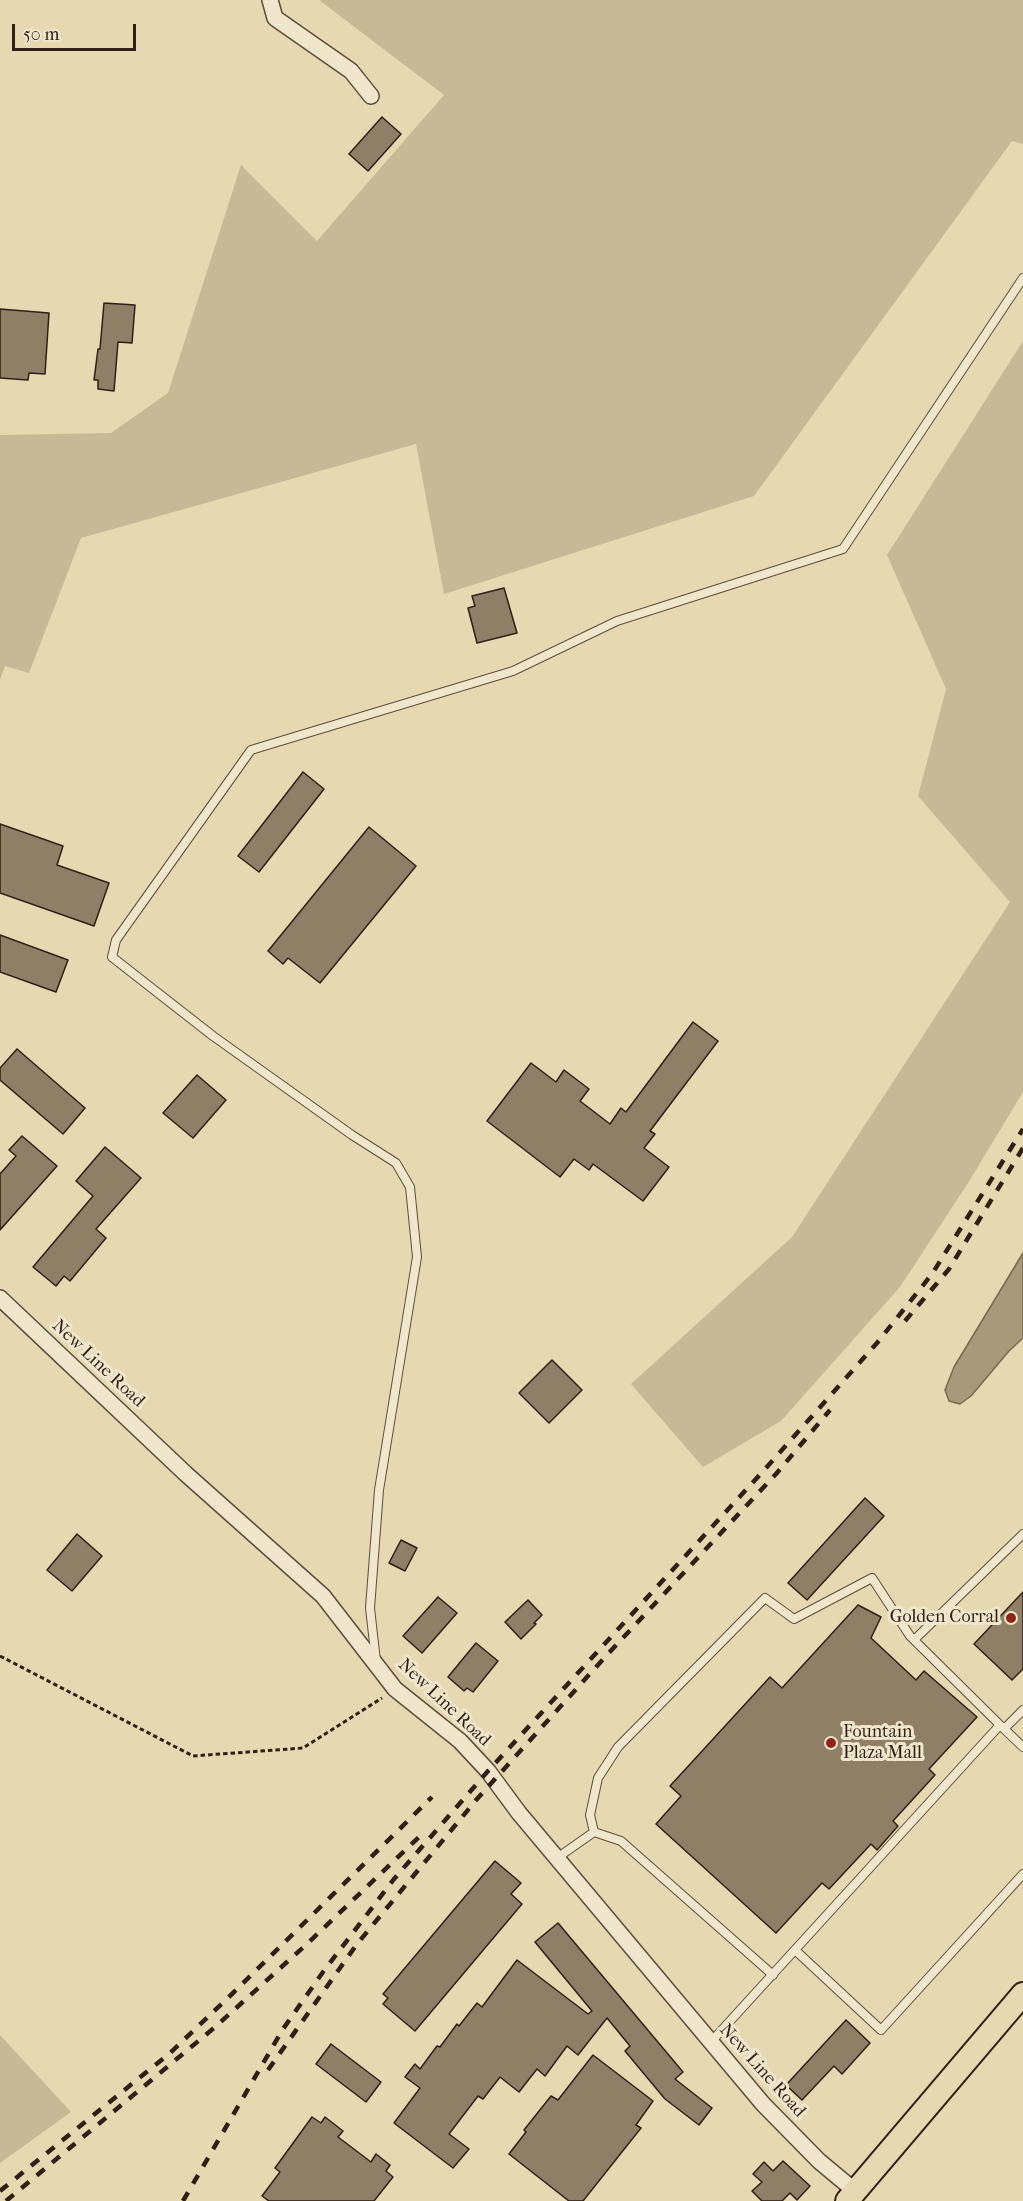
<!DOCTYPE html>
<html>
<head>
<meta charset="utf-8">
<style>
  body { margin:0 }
  #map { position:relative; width:1023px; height:2201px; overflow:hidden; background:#e6d8b0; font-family:"IM FELL French Canon",serif }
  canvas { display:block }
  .scale { position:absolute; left:12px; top:24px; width:124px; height:27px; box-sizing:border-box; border:3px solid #311f15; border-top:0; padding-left:8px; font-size:18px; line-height:21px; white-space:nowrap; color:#311f15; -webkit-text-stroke:4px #efe6cc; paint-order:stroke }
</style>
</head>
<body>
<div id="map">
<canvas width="1023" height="2201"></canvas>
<div class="scale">50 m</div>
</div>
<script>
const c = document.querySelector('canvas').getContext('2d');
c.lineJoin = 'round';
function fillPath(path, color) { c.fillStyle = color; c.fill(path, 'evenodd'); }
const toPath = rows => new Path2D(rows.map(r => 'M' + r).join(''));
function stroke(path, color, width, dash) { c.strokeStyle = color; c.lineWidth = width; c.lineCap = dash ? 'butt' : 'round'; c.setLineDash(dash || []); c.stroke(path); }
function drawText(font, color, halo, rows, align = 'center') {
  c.font = font + ' "IM FELL French Canon",serif'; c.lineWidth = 6; c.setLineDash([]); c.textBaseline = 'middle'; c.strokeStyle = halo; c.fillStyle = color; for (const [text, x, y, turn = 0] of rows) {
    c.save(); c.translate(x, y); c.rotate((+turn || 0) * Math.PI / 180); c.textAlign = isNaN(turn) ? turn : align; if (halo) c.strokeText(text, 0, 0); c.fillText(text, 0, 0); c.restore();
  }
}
const green = toPath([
  [319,0,1023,0,1023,144,1012,141,754,496,444,594,416,444,81,538,29,673,5,666,0,680,0,435,111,433,168,393,241,165,317,241,444,95],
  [1023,341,1023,1092,968,1183,900,1287,781,1421,703,1467,631,1384,792,1237,1010,902,918,796,946,689,887,555],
  [0,2035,71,2112,0,2163]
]);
const water = toPath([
  [1023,1253,1023,1338,1009,1351,971,1396,960,1404,949,1401,945,1390,954,1367,1023,1253]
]);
const building = toPath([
  [382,117,401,134,368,171,349,154,382,117],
  [104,303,135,305,132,343,118,342,114,391,98,389,98,380,94,380,98,349,100,349,104,303],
  [0,309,49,313,45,374,29,373,28,380,0,378,0,309],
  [504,588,517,633,477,643,468,608,475,606,472,596,504,588],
  [303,772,324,789,259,872,238,856,303,772],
  [0,824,63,846,57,865,109,883,94,926,0,893,0,824],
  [369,827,416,866,320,983,288,958,283,964,268,951,369,827],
  [0,935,68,960,56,992,0,972,0,935],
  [693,1022,718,1041,650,1131,655,1134,644,1148,669,1167,643,1201,593,1164,589,1170,574,1159,560,1177,487,1121,531,1063,556,1082,564,1070,589,1089,580,1101,610,1124,621,1108,626,1112,693,1022],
  [17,1049,85,1108,63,1134,0,1080,0,1068,17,1049],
  [197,1075,226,1100,193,1138,163,1113,197,1075],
  [22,1136,57,1166,0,1230,0,1174,16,1156,9,1150,22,1136],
  [105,1147,141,1178,96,1229,106,1238,70,1281,64,1276,56,1286,33,1267,93,1196,76,1181,105,1147],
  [552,1360,582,1390,549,1423,519,1393,552,1360],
  [865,1498,884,1516,807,1600,788,1583,865,1498],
  [77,1534,102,1556,72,1591,47,1570,77,1534],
  [401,1540,417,1548,405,1571,389,1563,401,1540],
  [1023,1592,1023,1669,1012,1680,974,1644,1023,1592],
  [438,1597,457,1613,422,1653,403,1636,438,1597],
  [528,1600,542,1615,534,1623,536,1624,521,1639,505,1622,528,1600],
  [858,1605,881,1617,871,1638,916,1680,924,1671,977,1717,929,1769,935,1775,893,1821,898,1826,877,1850,871,1844,829,1889,822,1883,776,1933,656,1824,681,1796,670,1786,770,1677,782,1688,858,1605],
  [476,1643,498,1661,473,1692,467,1688,464,1691,448,1677,476,1643],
  [495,1861,521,1883,511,1894,522,1904,415,2031,383,2004,388,1998,383,1994,495,1861],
  [558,1923,683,2072,675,2079,712,2108,699,2125,665,2099,625,2051,630,2046,607,2018,578,2055,567,2046,545,2076,537,2069,519,2092,500,2077,483,2099,478,2096,449,2134,469,2149,453,2168,394,2123,420,2088,405,2077,415,2064,420,2069,437,2046,440,2047,457,2024,459,2026,477,2003,482,2007,517,1960,588,2014,592,2011,535,1942,558,1923],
  [846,2020,870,2043,842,2074,834,2066,802,2100,786,2085,846,2020],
  [331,2044,381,2082,366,2102,316,2064,331,2044],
  [593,2055,653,2101,636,2125,641,2128,583,2201,569,2201,509,2154,526,2132,524,2130,551,2096,558,2100,593,2055],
  [312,2117,321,2123,325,2117,343,2131,338,2137,371,2162,376,2154,390,2165,386,2171,393,2177,374,2201,269,2201,262,2196,280,2172,275,2168,312,2117],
  [783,2161,810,2186,797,2200,790,2193,782,2201,762,2201,752,2191,762,2182,753,2174,764,2162,773,2171,783,2161]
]);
const path = toPath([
  [0,1656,193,1756,303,1748,382,1698]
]);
const lane = toPath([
  [914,1640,1023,1534],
  [376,1661,370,1608,379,1490,417,1257,410,1187,396,1163,352,1135,213,1036,112,957,116,940,251,750,513,671,617,621,843,549,1023,278],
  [1004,1729,1023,1710],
  [594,1832,590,1815,598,1778,618,1747,765,1598,794,1619,872,1578,910,1636,1000,1725],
  [557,1858,594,1832,621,1841,773,1975],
  [795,1950,881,2030,1023,1874],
  [710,2043,1000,1725,1023,1747]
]);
const street = toPath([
  [270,0,275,18,351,71,371,96],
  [0,1298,186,1474,323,1596,395,1689,460,1741,488,1771,519,1813,763,2104,819,2161,855,2191]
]);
const primary = toPath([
  [847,2201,1023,1994]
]);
const rail = toPath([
  [905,1321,949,1269,1023,1148],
  [268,2070,357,1944,477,1799,606,1656,776,1474,830,1410],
  [0,2191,170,2053,232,1994,432,1797],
  [6,2201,214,2028,308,1943,419,1837],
  [183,2201,283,2029,323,1972,394,1879,488,1771,766,1468,877,1343,932,1274,1023,1129]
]);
const markers = [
  [1011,1618,6,"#8f2418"],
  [831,1743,6,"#8f2418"]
];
const streetNames = [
  ["New Line Road",98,1364,43],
  ["New Line Road",444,1703,43],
  ["New Line Road",762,2071,48]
];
const poiNames = [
  ["Golden Corral",999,1618],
  ["Fountain",843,1733,"left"],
  ["Plaza Mall",843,1754,"left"]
];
fillPath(green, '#c7b996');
fillPath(water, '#a8997b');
stroke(water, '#786852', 1.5);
fillPath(building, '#8f7f66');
stroke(building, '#311f15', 1.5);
stroke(lane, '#5e4d3c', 10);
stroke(street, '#5e4d3c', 18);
stroke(primary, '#311f15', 26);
stroke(path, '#311f15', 3, [4.5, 3]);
stroke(lane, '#efe6cc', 8);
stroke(street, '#efe6cc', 15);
stroke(primary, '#e6d8b0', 22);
stroke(rail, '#311f15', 4.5, [10, 10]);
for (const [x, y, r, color] of markers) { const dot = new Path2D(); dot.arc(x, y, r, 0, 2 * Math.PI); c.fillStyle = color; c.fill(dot); stroke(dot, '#efe6cc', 2); }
drawText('18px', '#311f15', '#efe6cc', streetNames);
drawText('18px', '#311f15', '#efe6cc', poiNames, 'right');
</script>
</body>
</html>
